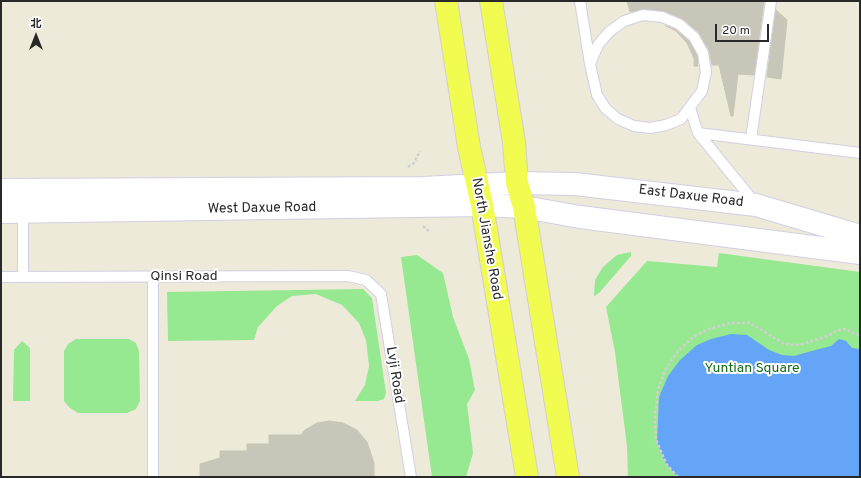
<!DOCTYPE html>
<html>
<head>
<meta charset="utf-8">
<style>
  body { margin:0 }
  #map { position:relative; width:861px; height:478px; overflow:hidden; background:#edead9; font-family:Overpass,"Noto Sans SC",sans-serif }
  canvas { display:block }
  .frame { position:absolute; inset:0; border:2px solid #292929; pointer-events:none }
  .north { position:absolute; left:16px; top:16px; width:40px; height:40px; -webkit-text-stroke:3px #fff; paint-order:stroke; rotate:0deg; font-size:11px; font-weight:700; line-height:16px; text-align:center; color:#292929 }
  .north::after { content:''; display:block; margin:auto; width:14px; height:18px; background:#292929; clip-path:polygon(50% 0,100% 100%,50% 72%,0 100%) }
  .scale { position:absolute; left:715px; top:24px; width:54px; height:18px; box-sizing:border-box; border:2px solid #292929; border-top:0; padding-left:5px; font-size:12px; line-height:14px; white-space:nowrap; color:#292929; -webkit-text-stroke:3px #fff; paint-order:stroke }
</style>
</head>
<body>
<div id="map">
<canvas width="861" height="478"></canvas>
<div class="frame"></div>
<div class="north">北</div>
<div class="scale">20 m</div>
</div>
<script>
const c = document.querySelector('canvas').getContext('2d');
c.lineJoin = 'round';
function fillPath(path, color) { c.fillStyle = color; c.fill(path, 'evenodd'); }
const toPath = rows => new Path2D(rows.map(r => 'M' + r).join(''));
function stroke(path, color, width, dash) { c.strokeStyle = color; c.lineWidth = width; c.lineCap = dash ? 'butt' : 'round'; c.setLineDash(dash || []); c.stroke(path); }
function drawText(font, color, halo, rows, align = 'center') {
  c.font = font + ' Overpass,sans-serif'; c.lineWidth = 4; c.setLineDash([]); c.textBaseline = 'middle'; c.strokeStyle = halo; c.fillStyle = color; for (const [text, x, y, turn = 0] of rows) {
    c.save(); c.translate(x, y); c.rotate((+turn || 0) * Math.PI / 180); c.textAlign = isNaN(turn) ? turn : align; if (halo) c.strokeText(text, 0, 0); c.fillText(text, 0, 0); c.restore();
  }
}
const green = toPath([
  [631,252,631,256,599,293,594,296,595,280,603,267,617,255],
  [719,253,860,272,860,477,628,477,627,446,615,352,606,307,647,261,717,267],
  [417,255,443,273,453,317,469,359,475,390,467,404,473,453,466,477,432,477,401,257],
  [363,289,372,298,386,393,384,399,378,401,355,401,365,385,369,366,366,340,359,323,342,305,316,294,292,296,277,306,258,327,254,340,168,341,167,292],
  [76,339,129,339,136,343,139,351,140,401,136,409,127,413,78,413,70,408,64,401,64,351,68,344],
  [22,341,30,348,30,401,13,401,14,350]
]);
const water = toPath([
  [731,334,747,335,769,350,782,355,794,356,808,352,831,346,839,339,846,341,852,348,860,349,860,477,677,477,665,462,657,442,659,397,668,376,680,360,697,345,711,339]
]);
const building = toPath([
  [627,1,764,1,754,75,738,74,733,116,731,116,719,65,712,65,709,50,698,32,683,19,664,11,643,9,630,12,627,1],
  [776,10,787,20,781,79,767,77,776,10],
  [666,26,676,30,689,41,697,55,698,66,694,66,694,58,687,43,676,31,666,26],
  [329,421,343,423,357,430,367,442,374,463,374,477,200,477,200,464,220,458,220,451,247,451,247,444,269,444,269,435,301,435,305,430,317,423,329,421]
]);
const path = toPath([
  [408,167,414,163,420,151],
  [423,226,429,231],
  [678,477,667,465,656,440,655,418,658,390,666,368,678,351,692,338,709,329,731,323,750,323,784,344,799,345,828,336,836,331,845,329,860,336]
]);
const lane = toPath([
  [580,1,590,64],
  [643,15,662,17,679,24,694,37,703,53,706,72,702,91,681,119,666,125,650,128,634,126,618,119,606,109,597,95,590,64,598,45,609,32,624,21,643,15],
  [690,108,698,133,755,203],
  [698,133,860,153],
  [751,139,771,1],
  [1,277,348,276,366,280,381,294,411,477],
  [23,277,23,212],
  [153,277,153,477]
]);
const secondary = toPath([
  [1,190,423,188,517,183,575,184,756,205,860,236],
  [1,212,482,205,524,207,580,217,860,253]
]);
const primary = toPath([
  [446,1,469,147,482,205,527,477],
  [491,1,514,142,517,183,524,207,568,477]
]);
const streetNames = [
  ["East Daxue Road",691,197,7],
  ["West Daxue Road",262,209,-1],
  ["North Jianshe Road",486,239,80],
  ["Qinsi Road",184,277],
  ["Lvji Road",394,375,81]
];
const parkNames = [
  ["Yuntian Square",752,369]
];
fillPath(green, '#96e891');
fillPath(water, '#64a5f7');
fillPath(building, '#c8c6b9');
stroke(building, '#c8c6b3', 1);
stroke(lane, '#d1cfe3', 12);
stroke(secondary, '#d1cfe3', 24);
stroke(primary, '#d0d0d0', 24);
stroke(path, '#d0d0d0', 2.5, [3, 2]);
stroke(lane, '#fff', 10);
stroke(secondary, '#fff', 22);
stroke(primary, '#f1fb50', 22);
drawText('14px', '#292929', '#fff', streetNames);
drawText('14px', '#146b1b', '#fff', parkNames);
</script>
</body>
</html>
